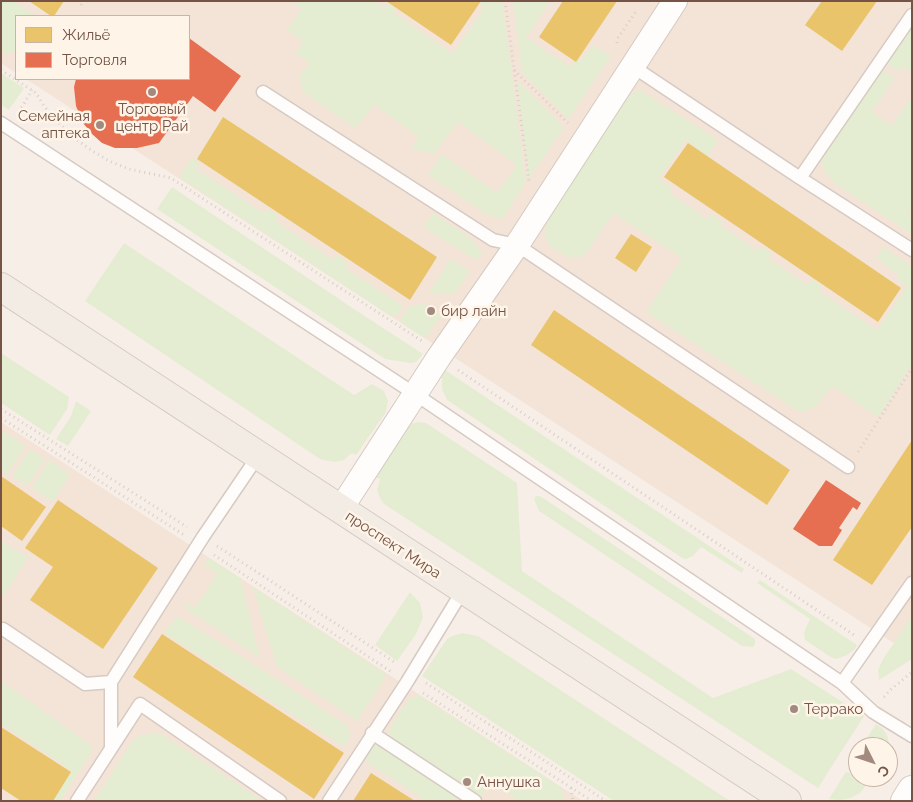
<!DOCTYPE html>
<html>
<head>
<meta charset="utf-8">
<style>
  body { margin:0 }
  #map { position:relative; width:913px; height:802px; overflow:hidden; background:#f7efe7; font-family:Raleway,sans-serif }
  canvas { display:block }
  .frame { position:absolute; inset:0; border:2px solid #755447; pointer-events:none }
  .legend { position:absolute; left:15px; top:15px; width:175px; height:65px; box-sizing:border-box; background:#fff4e8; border:1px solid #c8b4a8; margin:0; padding:6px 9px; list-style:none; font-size:15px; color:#755447 }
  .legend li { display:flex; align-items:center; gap:10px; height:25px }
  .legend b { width:25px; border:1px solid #c8b4a8 }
  .north { position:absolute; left:848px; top:737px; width:50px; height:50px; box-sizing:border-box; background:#fff4e8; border:1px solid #c8b4a8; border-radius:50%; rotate:131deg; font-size:14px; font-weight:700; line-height:20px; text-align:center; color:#755447 }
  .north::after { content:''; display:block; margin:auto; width:18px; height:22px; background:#a28a7f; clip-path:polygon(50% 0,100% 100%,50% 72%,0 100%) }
</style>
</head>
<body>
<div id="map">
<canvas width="913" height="802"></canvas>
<div class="frame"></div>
<ul class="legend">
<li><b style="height:14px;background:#e9c46a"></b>Жильё</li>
<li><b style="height:14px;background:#e76f51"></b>Торговля</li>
</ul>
<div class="north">С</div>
</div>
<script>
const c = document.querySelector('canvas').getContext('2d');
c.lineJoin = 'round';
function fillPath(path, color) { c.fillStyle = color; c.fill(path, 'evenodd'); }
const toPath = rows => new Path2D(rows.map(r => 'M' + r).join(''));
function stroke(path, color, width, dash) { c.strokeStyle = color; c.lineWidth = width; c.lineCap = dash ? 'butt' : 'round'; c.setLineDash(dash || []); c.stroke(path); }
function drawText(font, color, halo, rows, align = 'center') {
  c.font = font + ' Raleway,sans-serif'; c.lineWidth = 5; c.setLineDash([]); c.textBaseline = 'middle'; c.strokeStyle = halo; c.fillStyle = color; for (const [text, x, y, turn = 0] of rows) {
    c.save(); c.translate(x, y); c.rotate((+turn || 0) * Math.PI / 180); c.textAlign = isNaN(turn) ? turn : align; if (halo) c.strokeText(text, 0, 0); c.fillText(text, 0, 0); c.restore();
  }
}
const residential = toPath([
  [1,1,912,1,912,655,26,79,189,79,189,16,16,16,16,73,1,63],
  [1,422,583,801,1,801]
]);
const green = toPath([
  [1,1,13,1,35,16,16,16,16,51,1,54],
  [293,1,374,1,384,8,388,3,396,9,394,13,453,54,484,8,475,1,502,1,526,182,503,219,488,215,428,175,442,154,497,193,517,165,458,122,434,154,411,148,419,137,375,105,355,128,303,92,300,79,301,73,310,63,296,53,303,41,287,30,302,8],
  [513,1,550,1,526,38,571,67,577,57,582,60,593,45,611,56,568,119,522,72],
  [912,16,912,72,904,66,899,72,883,61],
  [879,67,895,78,872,111,891,126,912,97,912,208,908,214,912,217,912,234,834,183,823,169,822,158,825,149],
  [1,73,24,88,9,110,1,105],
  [517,80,564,127,529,179],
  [640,90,718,140,708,156,686,140,659,179,672,188,669,193,707,219,711,214,722,221,720,225,758,251,761,246,771,253,768,258,807,285,811,279,822,286,819,291,877,330,907,286,897,279,899,275,876,258,883,247,912,266,912,364,878,417,832,386,816,406,806,411,798,411,646,312,682,258,613,213,587,252,579,258,569,258,550,246,545,237,547,219,622,106,631,94],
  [192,158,200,163,196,169,264,213,268,209,279,216,275,221,334,260,337,255,348,263,345,268,403,306,397,315,392,317,365,299,179,177],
  [172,187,357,311,423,354,416,362,411,363,385,359,284,293,157,209],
  [433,213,465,234,475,243,482,254,477,260,423,227],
  [124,243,354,395,372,384,384,391,388,401,386,412,356,455,352,453,344,460,334,462,320,459,85,301],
  [451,259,470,271,455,294,428,294],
  [422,303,441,316,427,336,424,338,401,323,401,318,409,307],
  [1,353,69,397,67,409,50,435,1,403],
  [445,370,744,569,742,573,701,547,693,556,686,559,682,558,447,400,442,389,442,377],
  [76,401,91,411,68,446,56,439,71,416],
  [418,422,426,423,517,483,522,571,713,698,791,669,864,716,818,788,384,504,380,498,377,490,380,479,375,477,408,428,411,424],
  [1,430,25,446,7,475,1,471],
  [30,449,45,459,27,486,12,476],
  [49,460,70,474,53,502,32,488],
  [536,496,540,496,755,639,755,644,753,647,742,646,539,511,534,499],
  [1,541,28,557,1,600],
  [209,558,240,578,260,658,185,608,185,602,195,608,217,574,204,565],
  [760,580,857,645,855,649,847,655,836,659,832,658,805,640,804,632,810,619,757,583],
  [253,587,387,675,357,721,277,667],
  [410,592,420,603,423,617,416,634,397,661,375,645],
  [912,616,912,659,879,680,878,670,883,659],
  [176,617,178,617,224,645,348,726,350,737,344,747,164,633],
  [462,633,478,636,730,801,614,801,422,676,447,639,452,636],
  [1,681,92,746,92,751,60,801,51,801,71,770,1,724],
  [419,695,562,788,564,801,519,801,490,783,479,800,391,742,388,731,408,700],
  [876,724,882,728,887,735,889,743,888,753,888,747,861,747],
  [149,734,161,734,263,801,94,801,134,739,141,735],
  [374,743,462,801,426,801,362,759],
  [848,772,867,784,860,793,850,798,840,800,829,799,845,773]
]);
const homes = toPath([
  [29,1,64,1,54,16,51,16],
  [386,1,481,1,451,45],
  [563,1,617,1,576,62,539,37],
  [822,1,877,1,842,51,805,25],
  [223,117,437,257,410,300,197,159],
  [688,143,901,288,878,322,664,177],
  [631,234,652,247,636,272,615,258],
  [554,310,790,470,767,505,531,345],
  [912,440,912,527,872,585,833,560],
  [1,476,46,507,22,541,1,526],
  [58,500,158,568,103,649,30,600,53,567,25,548],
  [162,634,344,753,314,799,133,677],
  [1,727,71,772,53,801,21,801,1,788],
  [371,773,415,801,353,801]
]);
const shops = toPath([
  [189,38,241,76,215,112,193,96,159,143,137,148,115,148,102,143,92,134,83,123,76,106,74,87,76,79,189,79],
  [826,480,861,503,857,510,853,507,839,528,842,530,832,546,819,546,793,529]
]);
const path = toPath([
  [505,1,529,181],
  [81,5,83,1],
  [617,43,618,38,637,10],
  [1,70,36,93,44,106,58,122,73,137,91,150,109,161,129,169,171,178,422,341],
  [514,70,568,123],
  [19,112,32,90],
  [458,370,854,635],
  [1,409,187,527],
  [1,418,184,535],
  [858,452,912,368],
  [217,546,396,663],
  [214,555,393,673],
  [426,683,606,801],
  [423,693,592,801],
  [884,697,889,691,912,672],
  [571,788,573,801]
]);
const service = toPath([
  [632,66,800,178,912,15],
  [263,92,493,240,517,245,848,467],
  [1,123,415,394,842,683,873,712,912,736],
  [800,178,912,250],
  [3,629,85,684,111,682],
  [842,683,912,583],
  [372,733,475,801],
  [111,749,111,682,203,537,258,456],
  [77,801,140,704,280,801],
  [329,801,407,682,463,590]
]);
const minor = toPath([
  [340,510,439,357,517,245,675,1]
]);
const secondary = toPath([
  [905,801,912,790]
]);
const primary = toPath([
  [1,287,787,801]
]);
const markers = [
  [152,92,5,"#a28a7f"],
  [100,125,5,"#a28a7f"],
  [431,311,5,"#a28a7f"],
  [794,709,5,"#a28a7f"],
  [467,782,5,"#a28a7f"]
];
const poiNames = [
  ["Торговый",152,109,"center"],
  ["центр Рай",152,126,"center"],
  ["Семейная",90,116,"right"],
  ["аптека",90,133,"right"],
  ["бир лайн",441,311],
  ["Террако",804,709],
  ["Аннушка",477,782]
];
const streetNames = [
  ["проспект Мира",393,545,33]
];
fillPath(residential, '#f3e4d7');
fillPath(green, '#e4edd1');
fillPath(homes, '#e9c46a');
fillPath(shops, '#e76f51');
stroke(service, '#d6cac2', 15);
stroke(minor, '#d6cac2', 26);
stroke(secondary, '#d7cbc4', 30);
stroke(primary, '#d5cac4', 30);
stroke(path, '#d7cec9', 3, [1, 4]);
stroke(service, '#fefdfb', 12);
stroke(minor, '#fefdfb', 24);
stroke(secondary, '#fefdfb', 28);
stroke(primary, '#f2ece4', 28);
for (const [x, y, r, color] of markers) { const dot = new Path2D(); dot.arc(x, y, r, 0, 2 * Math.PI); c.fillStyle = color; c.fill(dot); stroke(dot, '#fff4e8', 2); }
drawText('15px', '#755447', '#fff4e8', poiNames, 'left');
drawText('15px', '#755447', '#fff4e8', streetNames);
</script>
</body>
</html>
